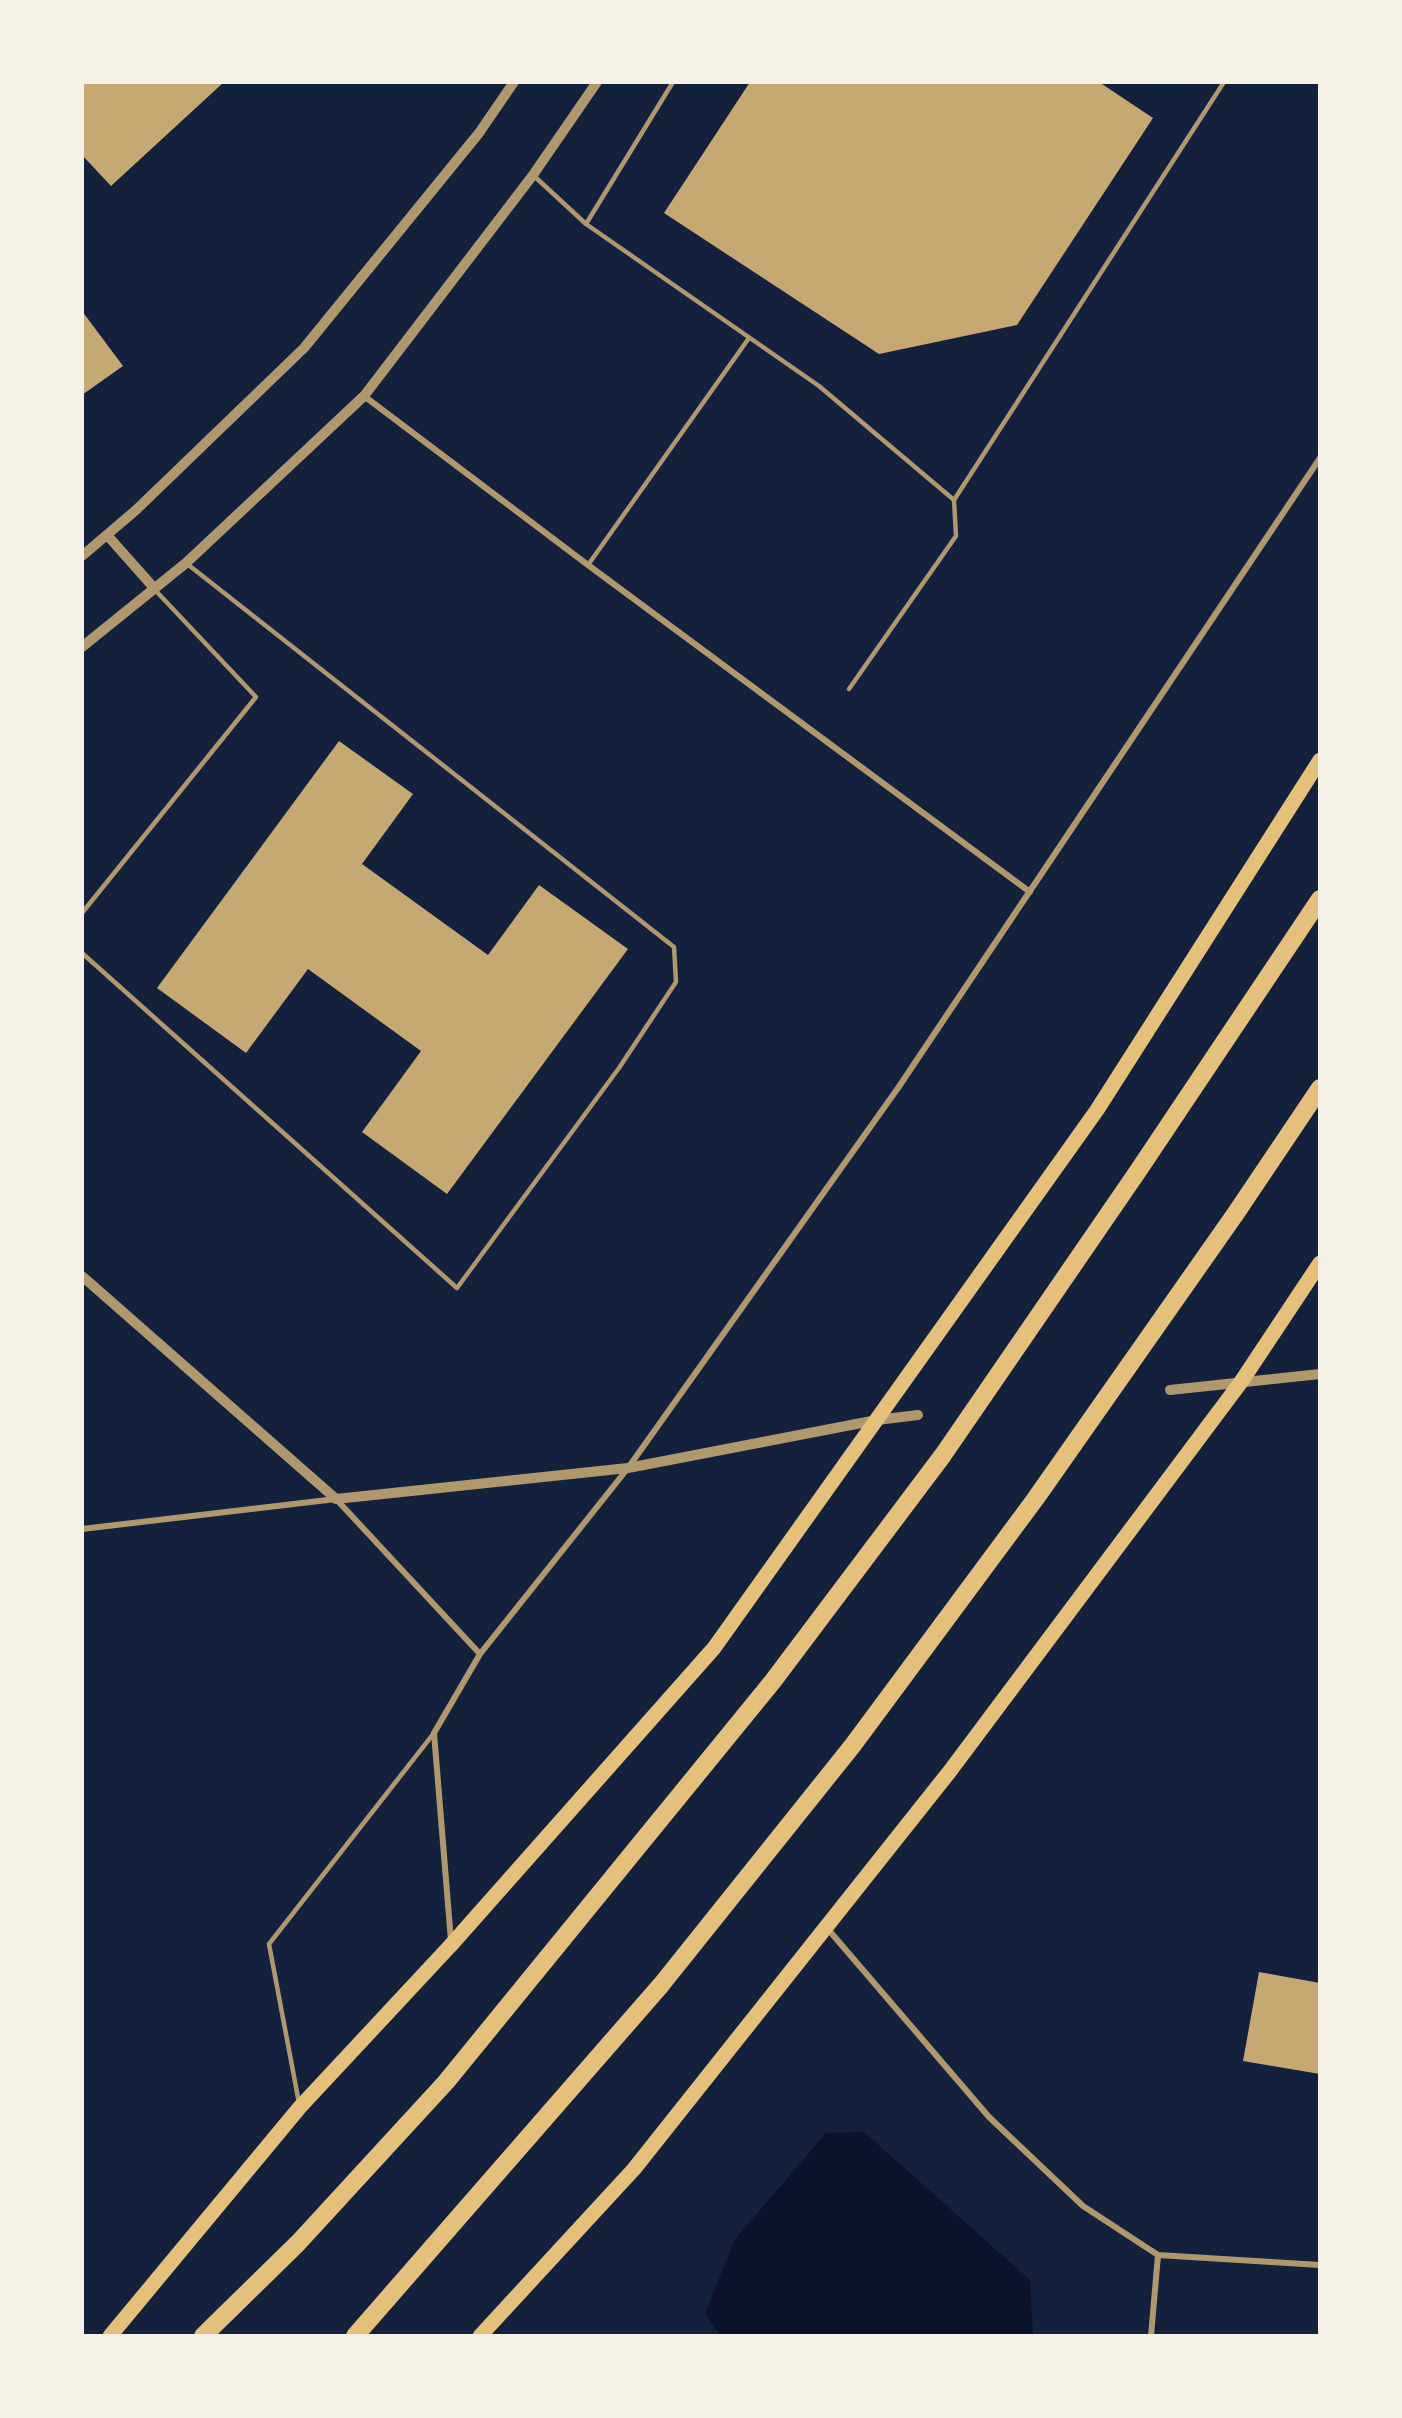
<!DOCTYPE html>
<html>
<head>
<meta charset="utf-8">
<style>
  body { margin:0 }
  #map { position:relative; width:1402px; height:2418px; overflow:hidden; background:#14213d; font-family:"IBM Plex Serif",serif }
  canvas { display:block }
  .frame { position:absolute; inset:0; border:84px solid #f6f1e7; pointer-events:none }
</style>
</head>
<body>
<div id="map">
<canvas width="1402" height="2418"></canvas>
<div class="frame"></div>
</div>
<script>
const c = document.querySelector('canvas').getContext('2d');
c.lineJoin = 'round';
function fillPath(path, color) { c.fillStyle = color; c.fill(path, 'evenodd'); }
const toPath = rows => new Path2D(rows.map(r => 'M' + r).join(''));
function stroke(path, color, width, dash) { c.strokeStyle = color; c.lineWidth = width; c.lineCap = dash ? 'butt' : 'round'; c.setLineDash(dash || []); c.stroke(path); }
const water = toPath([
  [864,2132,1030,2280,1033,2335,720,2335,705,2313,735,2239,826,2133]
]);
const building = toPath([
  [82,82,224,82,111,186,82,155],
  [750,82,1099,82,1153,118,1017,325,879,354,664,213],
  [82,311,123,366,82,395],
  [339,741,413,794,362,864,488,955,539,885,628,949,447,1194,362,1132,421,1051,308,969,246,1053,157,988],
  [1259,1972,1320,1983,1320,2074,1243,2061]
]);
const service = toPath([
  [533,175,586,224,819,386,954,500,956,536,849,689],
  [586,224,673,82],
  [954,500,1224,82],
  [588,565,749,338],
  [82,913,256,697,156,591],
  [82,953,457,1288,619,1068,676,982,674,947,186,563],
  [299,2103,269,1944,434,1733]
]);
const minor = toPath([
  [364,396,588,565,1030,892],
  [82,1529,336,1499,480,1654],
  [827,1928,989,2117,1083,2206,1158,2255,1320,2265],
  [451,1941,434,1733,480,1654,628,1468,898,1088,1320,458],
  [1151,2336,1158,2255]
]);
const tertiary = toPath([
  [107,535,155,589],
  [82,556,136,510,304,348,479,133,514,82],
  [82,647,186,563,364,396,533,175,597,82],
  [82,1276,336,1499,628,1468,877,1420,918,1415],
  [1170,1390,1320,1374]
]);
const primary = toPath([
  [110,2336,300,2107,451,1945,714,1648,1097,1110,1320,760],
  [480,2336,634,2169,950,1771,1241,1382,1320,1263]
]);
const motorway = toPath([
  [203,2336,298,2243,446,2082,773,1681,943,1455,1138,1171,1320,899],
  [355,2336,661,1985,853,1745,1036,1498,1236,1213,1320,1088]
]);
fillPath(water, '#0b132b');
fillPath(building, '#c6a872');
stroke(service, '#b1986c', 4.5);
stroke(minor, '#b1986c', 6);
stroke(tertiary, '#b1986c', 10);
stroke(primary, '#e5c07b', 15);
stroke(motorway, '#e5c07b', 18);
</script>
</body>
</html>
